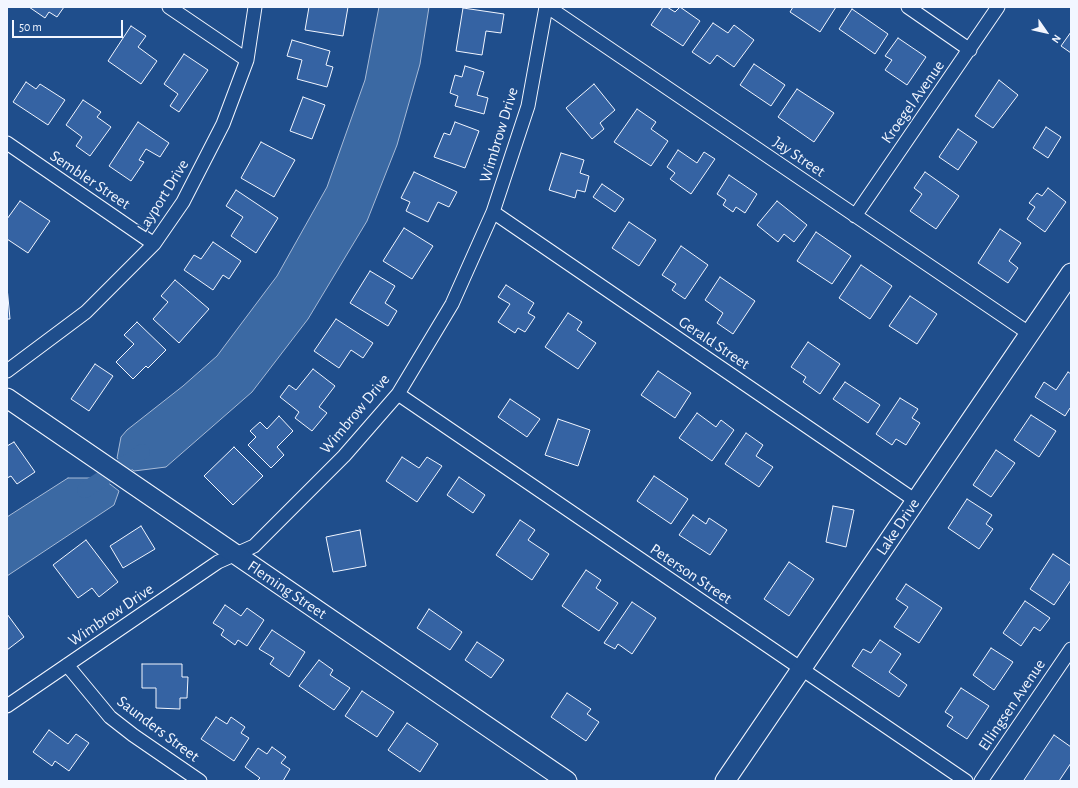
<!DOCTYPE html>
<html>
<head>
<meta charset="utf-8">
<style>
  body { margin:0 }
  #map { position:relative; width:1078px; height:788px; overflow:hidden; background:#1f4e8c; font-family:"Alegreya Sans",sans-serif }
  canvas { display:block }
  .frame { position:absolute; inset:0; border:8px solid #f2f6ff; pointer-events:none }
  .north { position:absolute; left:1026px; top:12px; width:40px; height:40px; -webkit-text-stroke:3px #1f4e8c; paint-order:stroke; rotate:124deg; font-size:11px; font-weight:700; line-height:16px; text-align:center; color:#f2f6ff }
  .north::after { content:''; display:block; margin:auto; width:14px; height:18px; background:#f2f6ff; clip-path:polygon(50% 0,100% 100%,50% 72%,0 100%) }
  .scale { position:absolute; left:12px; top:20px; width:111px; height:18px; box-sizing:border-box; border:2px solid #f2f6ff; border-top:0; padding-left:5px; font-size:12px; line-height:14px; white-space:nowrap; color:#f2f6ff; -webkit-text-stroke:3px #1f4e8c; paint-order:stroke }
</style>
</head>
<body>
<div id="map">
<canvas width="1078" height="788"></canvas>
<div class="frame"></div>
<div class="north">N</div>
<div class="scale">50 m</div>
</div>
<script>
const c = document.querySelector('canvas').getContext('2d');
c.lineJoin = 'round';
function fillPath(path, color) { c.fillStyle = color; c.fill(path, 'evenodd'); }
const toPath = rows => new Path2D(rows.map(r => 'M' + r).join(''));
function stroke(path, color, width, dash) { c.strokeStyle = color; c.lineWidth = width; c.lineCap = dash ? 'butt' : 'round'; c.setLineDash(dash || []); c.stroke(path); }
function drawText(font, color, halo, rows, align = 'center') {
  c.font = font + ' "Alegreya Sans",sans-serif'; c.lineWidth = 3; c.setLineDash([]); c.textBaseline = 'middle'; c.strokeStyle = halo; c.fillStyle = color; for (const [text, x, y, turn = 0] of rows) {
    c.save(); c.translate(x, y); c.rotate((+turn || 0) * Math.PI / 180); c.textAlign = isNaN(turn) ? turn : align; if (halo) c.strokeText(text, 0, 0); c.fillText(text, 0, 0); c.restore();
  }
}
const water = toPath([
  [379,7,429,7,420,64,397,145,367,221,308,319,252,392,166,467,134,471,117,458,121,437,127,430,183,386,217,356,277,276,327,187,365,80,379,7],
  [68,478,102,478,119,491,114,505,7,576,7,517,68,478]
]);
const canal = toPath([
  [85,490,137,456,142,452]
]);
const building = toPath([
  [29,7,64,7,57,17,49,12,45,18,29,7],
  [309,7,348,7,343,36,305,30,309,7],
  [663,7,667,7,675,12,680,7,700,21,683,46,651,25,663,7],
  [793,7,836,7,820,32,790,12,793,7],
  [463,8,504,14,501,33,486,31,482,55,456,51,463,8],
  [852,9,888,34,875,54,839,29,852,9],
  [713,23,728,33,734,25,754,40,734,67,717,55,710,64,692,52,713,23],
  [131,26,146,36,138,47,157,61,141,84,108,61,131,26],
  [1071,32,1071,53,1061,46,1071,32],
  [898,38,926,57,907,85,885,70,892,60,885,56,898,38],
  [292,40,330,51,326,65,333,67,327,87,297,79,302,60,287,56,292,40],
  [184,54,208,70,179,112,170,106,178,94,164,84,184,54],
  [754,64,785,85,771,106,740,85,754,64],
  [465,66,484,72,477,95,488,98,484,114,455,106,458,96,450,93,455,75,462,77,465,66],
  [999,80,1018,95,993,128,975,116,999,80],
  [26,82,36,89,40,84,65,100,48,125,13,102,26,82],
  [594,84,615,110,600,123,604,129,592,139,566,108,594,84],
  [797,89,834,113,814,142,778,117,797,89],
  [303,97,325,105,312,139,290,131,303,97],
  [83,100,101,112,97,117,111,127,90,156,76,146,82,137,66,125,83,100],
  [637,109,656,122,651,129,668,141,651,166,614,142,637,109],
  [138,122,169,143,160,157,146,149,139,160,144,162,131,181,109,166,138,122],
  [455,122,479,131,465,168,434,157,444,133,450,135,455,122],
  [1046,127,1061,137,1048,158,1033,148,1046,127],
  [958,129,977,142,958,170,939,157,958,129],
  [261,142,295,160,274,197,241,178,261,142],
  [678,150,697,163,704,152,715,159,691,194,670,179,675,173,667,167,678,150],
  [561,153,584,160,580,173,589,176,585,192,577,190,575,198,549,190,561,153],
  [414,172,457,192,449,207,438,202,428,222,406,211,410,202,401,198,414,172],
  [925,172,959,196,936,229,910,211,922,194,914,188,925,172],
  [729,175,757,194,745,213,736,207,733,212,723,205,726,200,717,194,729,175],
  [602,184,624,199,615,212,593,197,602,184],
  [1048,188,1066,202,1045,232,1027,219,1035,207,1029,203,1037,193,1042,196,1048,188],
  [236,190,278,218,256,253,231,236,243,217,226,206,236,190],
  [20,201,50,221,28,253,7,239,7,219,20,201],
  [777,201,807,225,794,242,784,234,778,242,757,225,777,201],
  [629,222,656,240,639,266,612,248,629,222],
  [404,228,433,246,412,279,383,261,404,228],
  [1000,229,1021,243,1009,261,1018,268,1008,283,978,263,1000,229],
  [816,232,851,256,832,284,797,261,816,232],
  [213,242,241,261,229,279,223,275,213,290,184,270,194,255,201,259,213,242],
  [681,246,708,265,685,299,672,290,676,284,662,275,681,246],
  [861,265,892,286,870,319,839,298,861,265],
  [370,271,395,286,385,303,397,311,388,326,350,303,370,271],
  [720,277,755,301,733,334,717,323,723,313,705,300,720,277],
  [175,280,209,309,179,343,153,319,168,302,161,296,175,280],
  [506,285,534,303,528,313,535,317,525,332,518,328,515,333,498,322,510,304,498,297,506,285],
  [7,287,10,319,7,319,7,287],
  [910,296,937,314,917,344,889,326,910,296],
  [568,313,582,322,577,330,596,343,578,369,545,347,568,313],
  [336,319,373,343,363,358,351,350,339,368,314,351,336,319],
  [137,322,166,350,148,368,146,366,133,379,116,362,134,344,124,335,137,322],
  [808,342,840,364,820,394,803,382,806,377,791,367,808,342],
  [95,364,113,376,89,411,71,399,95,364],
  [313,369,335,386,319,407,327,413,312,431,295,418,299,412,280,397,289,385,296,390,313,369],
  [658,371,691,393,675,418,641,395,658,371],
  [1068,372,1071,374,1071,408,1070,408,1065,416,1035,397,1044,382,1056,390,1068,372],
  [845,382,880,405,868,423,833,399,845,382],
  [900,398,918,409,912,418,920,423,906,445,896,439,892,445,876,434,900,398],
  [510,399,540,419,527,437,498,417,510,399],
  [697,413,716,427,721,420,734,430,712,461,679,438,697,413],
  [1031,415,1056,431,1039,457,1014,440,1031,415],
  [279,416,293,431,277,447,284,455,271,468,248,445,256,437,250,431,260,422,267,429,279,416],
  [558,419,590,430,578,466,545,455,558,419],
  [746,433,763,445,756,456,773,467,759,487,725,464,746,433],
  [14,442,35,472,17,484,11,476,7,478,7,446,14,442],
  [234,447,263,476,233,505,204,476,234,447],
  [996,450,1015,463,991,497,973,485,996,450],
  [402,457,419,468,427,457,442,466,417,502,386,481,402,457],
  [654,476,688,499,671,524,637,501,654,476],
  [459,477,485,495,473,513,447,495,459,477],
  [967,499,992,515,986,524,993,529,979,549,948,528,967,499],
  [833,506,854,510,846,547,826,542,833,506],
  [693,515,706,524,709,518,727,530,710,555,679,535,693,515],
  [520,520,535,530,528,540,549,554,532,580,496,555,520,520],
  [141,526,155,549,123,568,110,546,141,526],
  [360,530,366,566,333,572,326,537,360,530],
  [86,540,118,582,99,597,92,588,78,598,53,565,86,540],
  [1053,554,1071,566,1071,580,1054,605,1030,589,1053,554],
  [789,562,814,579,789,616,764,599,789,562],
  [586,570,601,580,596,588,618,603,599,631,562,606,586,570],
  [906,584,942,608,919,643,894,627,908,607,896,599,906,584],
  [1025,601,1050,618,1040,631,1034,627,1021,646,1003,633,1025,601],
  [632,602,656,618,632,654,618,644,615,649,604,643,632,602],
  [225,605,241,616,247,608,264,620,247,646,238,640,235,645,221,635,224,630,213,623,225,605],
  [429,609,462,632,450,650,417,628,429,609],
  [7,614,24,637,7,650,7,614],
  [272,630,305,652,289,677,270,664,274,658,259,649,272,630],
  [880,640,901,654,889,672,907,685,899,697,852,666,863,649,871,653,880,640],
  [477,642,504,660,491,678,465,660,477,642],
  [991,648,1013,662,994,690,973,675,991,648],
  [319,660,333,670,330,675,350,688,334,710,299,686,319,660],
  [142,664,182,664,182,677,188,677,187,698,180,698,180,709,156,708,156,688,142,688,142,664],
  [961,688,989,706,967,739,947,726,953,717,945,712,961,688],
  [362,691,394,712,377,737,345,716,362,691],
  [567,693,591,709,587,714,599,722,586,741,551,717,567,693],
  [216,717,227,724,231,717,245,727,241,733,249,738,234,761,201,739,216,717],
  [407,723,438,744,420,772,388,750,407,723],
  [49,730,68,744,76,734,89,743,69,771,55,761,52,766,33,752,49,730],
  [1054,735,1071,747,1071,763,1059,781,1026,781,1024,780,1054,735],
  [272,747,286,757,281,763,290,769,283,781,257,781,260,778,245,767,258,748,267,754,272,747]
]);
const street = toPath([
  [169,7,247,60],
  [548,7,1030,334],
  [908,7,970,50],
  [7,143,154,244],
  [493,212,916,501],
  [855,216,998,7],
  [7,371,86,312,154,244,183,202,223,124,247,60,255,7],
  [398,394,966,781],
  [67,665,110,717,133,735,200,781],
  [7,706,218,562,254,546,344,456,398,394,452,304,493,212,528,106,546,7],
  [981,781,1071,649]
]);
const secondary = toPath([
  [7,398,567,781],
  [725,781,1071,273]
]);
const streetNames = [
  ["Kroegel Avenue",913,102,-55],
  ["Wimbrow Drive",499,135,-73],
  ["Jay Street",799,157,34],
  ["Sembler Street",90,180,34],
  ["Layport Drive",163,196,-58],
  ["Gerald Street",714,343,34],
  ["Wimbrow Drive",355,414,-50],
  ["Lake Drive",898,527,-56],
  ["Peterson Street",691,574,34],
  ["Fleming Street",287,590,34],
  ["Wimbrow Drive",111,615,-34],
  ["Ellingsen Avenue",1012,705,-56],
  ["Saunders Street",158,729,37]
];
fillPath(water, '#3b69a3');
stroke(water, '#a8bbd7', 1);
stroke(canal, '#3b69a3', 16);
fillPath(building, '#3563a3');
stroke(building, '#f2f6ff', 1);
stroke(street, '#f2f6ff', 15);
stroke(secondary, '#f2f6ff', 21);
stroke(street, '#1f4e8c', 13);
stroke(secondary, '#1f4e8c', 19);
drawText('16px', '#f2f6ff', '#1f4e8c', streetNames);
</script>
</body>
</html>
